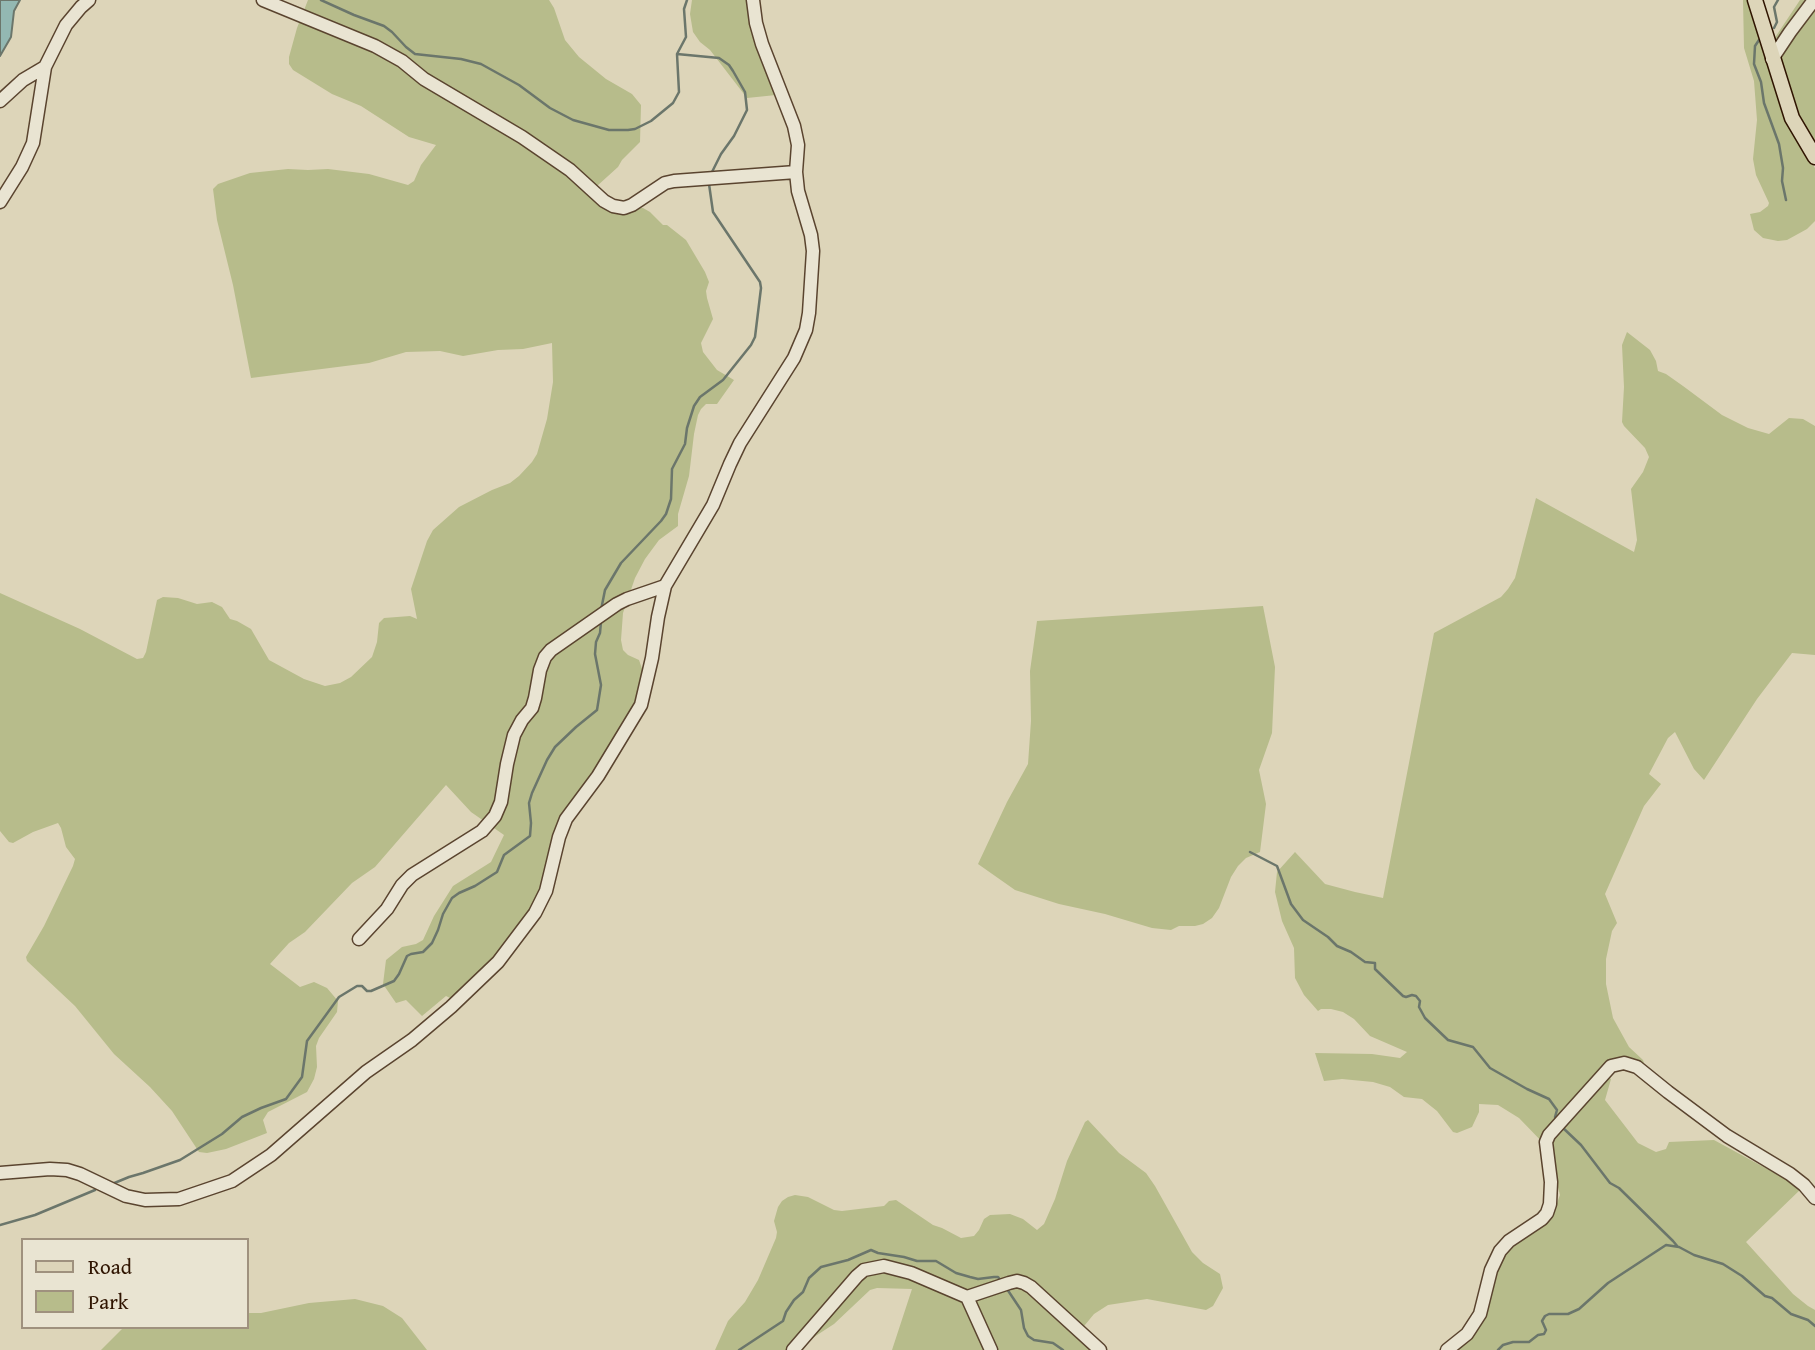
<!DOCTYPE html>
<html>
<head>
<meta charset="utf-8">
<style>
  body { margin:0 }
  #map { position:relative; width:1815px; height:1350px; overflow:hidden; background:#ddd5b9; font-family:"Gentium Book Plus",serif }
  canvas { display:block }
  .legend { position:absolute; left:21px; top:1238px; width:228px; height:91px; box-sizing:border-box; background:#e9e4d2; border:2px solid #9f917e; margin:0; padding:9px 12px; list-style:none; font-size:21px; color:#2f1401 }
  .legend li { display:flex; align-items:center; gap:14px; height:35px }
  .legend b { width:35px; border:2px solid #9f917e }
</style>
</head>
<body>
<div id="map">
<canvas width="1815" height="1350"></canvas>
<ul class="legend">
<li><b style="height:9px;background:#ddd5b9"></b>Road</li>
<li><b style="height:19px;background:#b7bc8b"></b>Park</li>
</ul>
</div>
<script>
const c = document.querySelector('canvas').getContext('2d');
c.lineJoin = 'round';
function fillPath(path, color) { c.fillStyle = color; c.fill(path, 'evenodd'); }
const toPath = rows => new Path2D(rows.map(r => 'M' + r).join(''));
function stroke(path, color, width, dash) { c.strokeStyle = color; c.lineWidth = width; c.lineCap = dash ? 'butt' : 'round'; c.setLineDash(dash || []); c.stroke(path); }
const green = toPath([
  [308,0,549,0,554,8,565,40,579,57,606,79,632,94,641,105,640,142,622,160,618,167,597,186,611,203,629,208,643,208,650,212,663,225,667,225,686,240,705,272,709,282,706,291,707,298,713,319,701,343,703,352,717,370,734,380,717,404,706,404,701,409,698,415,694,434,689,476,678,514,678,526,659,540,645,559,635,578,623,613,621,640,623,650,628,655,639,660,647,683,608,757,569,808,546,889,504,949,454,1000,446,996,422,1016,406,1000,396,1003,383,984,386,960,402,947,416,944,423,940,434,916,453,886,491,862,504,835,471,812,446,785,375,867,352,883,305,932,289,943,270,964,300,987,314,982,327,988,338,1001,337,1012,319,1038,316,1046,317,1067,314,1079,307,1092,268,1112,263,1120,267,1133,226,1149,207,1153,199,1152,172,1111,150,1087,114,1054,75,1006,27,961,26,957,44,926,73,866,75,859,66,847,61,828,58,823,33,832,13,843,9,842,0,831,0,593,80,629,137,659,143,658,146,652,157,600,163,597,178,598,197,604,212,602,222,607,230,619,237,621,251,629,269,660,304,679,325,686,340,683,351,677,372,657,377,642,379,623,384,618,410,616,417,619,411,589,427,541,433,530,459,507,492,490,510,483,519,476,532,462,537,454,547,419,553,382,552,343,523,349,498,350,463,356,440,351,406,352,369,363,251,378,233,285,217,220,213,189,218,184,250,173,288,169,308,170,328,169,369,174,408,185,414,181,421,165,436,145,409,137,361,106,332,94,293,70,289,64,289,57,297,28],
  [692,0,751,0,776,95,747,98,710,50,700,42,693,32,690,14],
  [1743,0,1750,0,1784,117,1795,139,1815,168,1815,221,1807,229,1787,240,1778,241,1763,238,1754,230,1750,214,1760,212,1768,206,1769,203,1756,175,1753,159,1757,120,1754,81,1744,48],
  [1800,0,1815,0,1815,148,1800,123,1774,39],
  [1627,332,1650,350,1656,361,1658,371,1666,374,1683,386,1722,415,1748,428,1769,434,1789,418,1803,419,1815,426,1815,655,1792,653,1757,699,1704,780,1694,769,1675,732,1668,738,1649,774,1661,784,1644,806,1605,894,1617,923,1612,931,1606,959,1606,984,1613,1018,1629,1047,1643,1060,1644,1063,1643,1065,1603,1073,1611,1079,1605,1100,1638,1143,1656,1152,1666,1149,1669,1142,1714,1140,1802,1188,1746,1242,1793,1294,1808,1306,1815,1310,1815,1350,1439,1350,1462,1336,1477,1317,1492,1265,1513,1234,1557,1203,1560,1195,1548,1148,1519,1118,1498,1105,1479,1104,1479,1112,1472,1127,1457,1133,1453,1132,1437,1111,1422,1099,1404,1097,1390,1087,1373,1082,1342,1079,1324,1081,1315,1053,1372,1054,1400,1058,1407,1052,1370,1036,1354,1019,1343,1012,1331,1009,1321,1009,1318,1011,1304,995,1295,978,1294,948,1282,921,1275,892,1277,872,1295,852,1325,884,1355,892,1383,898,1434,633,1501,597,1508,589,1515,578,1536,498,1634,552,1637,540,1631,489,1643,472,1649,457,1645,448,1624,426,1622,422,1624,387,1622,345],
  [1263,606,1275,667,1272,733,1259,770,1266,804,1260,852,1246,858,1238,866,1231,877,1219,908,1212,918,1203,924,1195,926,1179,926,1171,930,1152,928,1105,914,1059,904,1015,890,978,864,1007,802,1028,764,1031,721,1030,671,1037,621],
  [1088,1120,1119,1153,1146,1173,1155,1186,1192,1252,1203,1263,1220,1274,1223,1288,1213,1306,1206,1310,1147,1299,1108,1305,1094,1314,1080,1331,1099,1350,892,1350,912,1289,877,1288,870,1290,834,1324,794,1350,715,1350,728,1321,745,1302,758,1280,776,1238,777,1232,774,1221,778,1207,782,1201,788,1197,795,1195,808,1197,834,1210,842,1211,884,1206,889,1201,896,1200,933,1225,942,1228,961,1238,974,1236,979,1230,984,1219,990,1215,1010,1214,1023,1219,1037,1230,1044,1224,1055,1199,1067,1161,1085,1122],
  [355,1299,383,1306,402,1318,427,1350,101,1350,124,1327,247,1327,247,1313,261,1313,309,1303]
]);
const water = toPath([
  [0,0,20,0,14,11,11,37,0,56,0,0]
]);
const stream = toPath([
  [321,0,354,15,384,26,392,32,406,47,415,54,461,59,481,64,519,85,550,108,573,120,609,130,628,130,635,129,651,121,673,103,679,92,677,54,686,37,684,9,687,0],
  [1774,28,1777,22,1774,7,1778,0],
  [1759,40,1755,46,1754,64,1761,82,1764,103,1779,144,1783,168,1782,181,1786,200],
  [677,54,719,58,729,65,733,71,745,92,747,110,734,136,721,154,712,172],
  [601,610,605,590,621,563,661,521,666,514,671,499,672,469,685,444,687,428,694,406,700,397,723,380,751,345,755,337,761,288,760,282,713,212,709,184],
  [1250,852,1277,866,1291,904,1303,920,1328,937,1337,946,1351,952,1365,962,1375,963,1375,969,1403,996,1406,997,1412,995,1416,996,1420,1001,1419,1007,1425,1018,1448,1040,1473,1047,1490,1068,1527,1089,1549,1099,1557,1110,1555,1117,1556,1119],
  [1562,1127,1581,1145,1610,1183,1619,1188,1673,1241,1678,1247],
  [112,1184,129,1177,143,1173,180,1160,222,1134,242,1117,261,1108,286,1099,302,1077,307,1041,339,997,357,986,362,986,367,991,371,991,394,981,399,974,407,956,411,954,423,952,432,943,438,930,443,914,452,898,459,893,475,886,497,872,504,855,530,836,531,823,529,803,532,793,547,760,555,747,576,727,597,710,601,685,595,654,596,642,600,633,601,622],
  [0,1225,35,1215,95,1190],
  [1007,1289,1021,1310,1024,1328,1028,1336,1034,1340,1053,1343,1063,1350],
  [739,1350,783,1321,786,1312,794,1300,803,1292,809,1278,821,1267,848,1260,871,1250,878,1253,904,1257,917,1261,936,1261,956,1273,970,1277,978,1279,994,1277,998,1277,1001,1281],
  [1498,1350,1503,1345,1513,1342,1529,1342,1538,1335,1544,1334,1546,1330,1542,1321,1545,1316,1549,1314,1568,1314,1579,1309,1608,1283,1666,1245,1679,1247,1694,1255,1723,1264,1742,1276,1765,1296,1772,1298,1791,1314,1808,1320,1815,1326]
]);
const minor = toPath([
  [263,0,375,46,402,61,424,79,522,137,570,170,604,201,613,206,624,208,632,205,665,183,674,181,796,172],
  [1772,59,1790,32,1814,0],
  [0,101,23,80,45,67],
  [0,202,22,167,33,143,45,67,66,25,81,7,89,0],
  [359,939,387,909,402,885,412,875,482,831,495,816,501,802,507,764,514,735,522,720,532,708,535,698,540,670,545,657,551,650,617,604,627,599,665,586],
  [0,1173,50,1169,67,1170,80,1174,126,1196,145,1200,179,1199,232,1181,271,1155,366,1072,412,1040,451,1007,498,962,535,913,546,891,559,837,566,819,598,776,641,705,652,658,658,617,665,586,713,505,730,464,740,443,794,358,806,330,809,313,813,251,811,235,798,191,796,172,798,145,794,126,762,44,756,23,753,0],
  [967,1297,1009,1283,1017,1281,1024,1283,1031,1287,1100,1350],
  [793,1350,857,1276,864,1270,884,1266,911,1273,967,1297,991,1350],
  [1447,1350,1467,1334,1480,1314,1491,1270,1500,1251,1509,1241,1542,1219,1547,1213,1550,1204,1551,1182,1546,1142,1549,1135,1611,1066,1624,1063,1637,1067,1668,1092,1727,1136,1790,1174,1804,1185,1815,1198]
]);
const major = toPath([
  [1755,0,1792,118,1815,157]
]);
fillPath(green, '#b7bc8b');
fillPath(water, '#93b8b2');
stroke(water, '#6b766b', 2);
stroke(stream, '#6b766b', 2.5);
stroke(minor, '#5a442f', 15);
stroke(major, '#2f1401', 17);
stroke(minor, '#e9e4d2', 12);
stroke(major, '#ddd5b9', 14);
</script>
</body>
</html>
